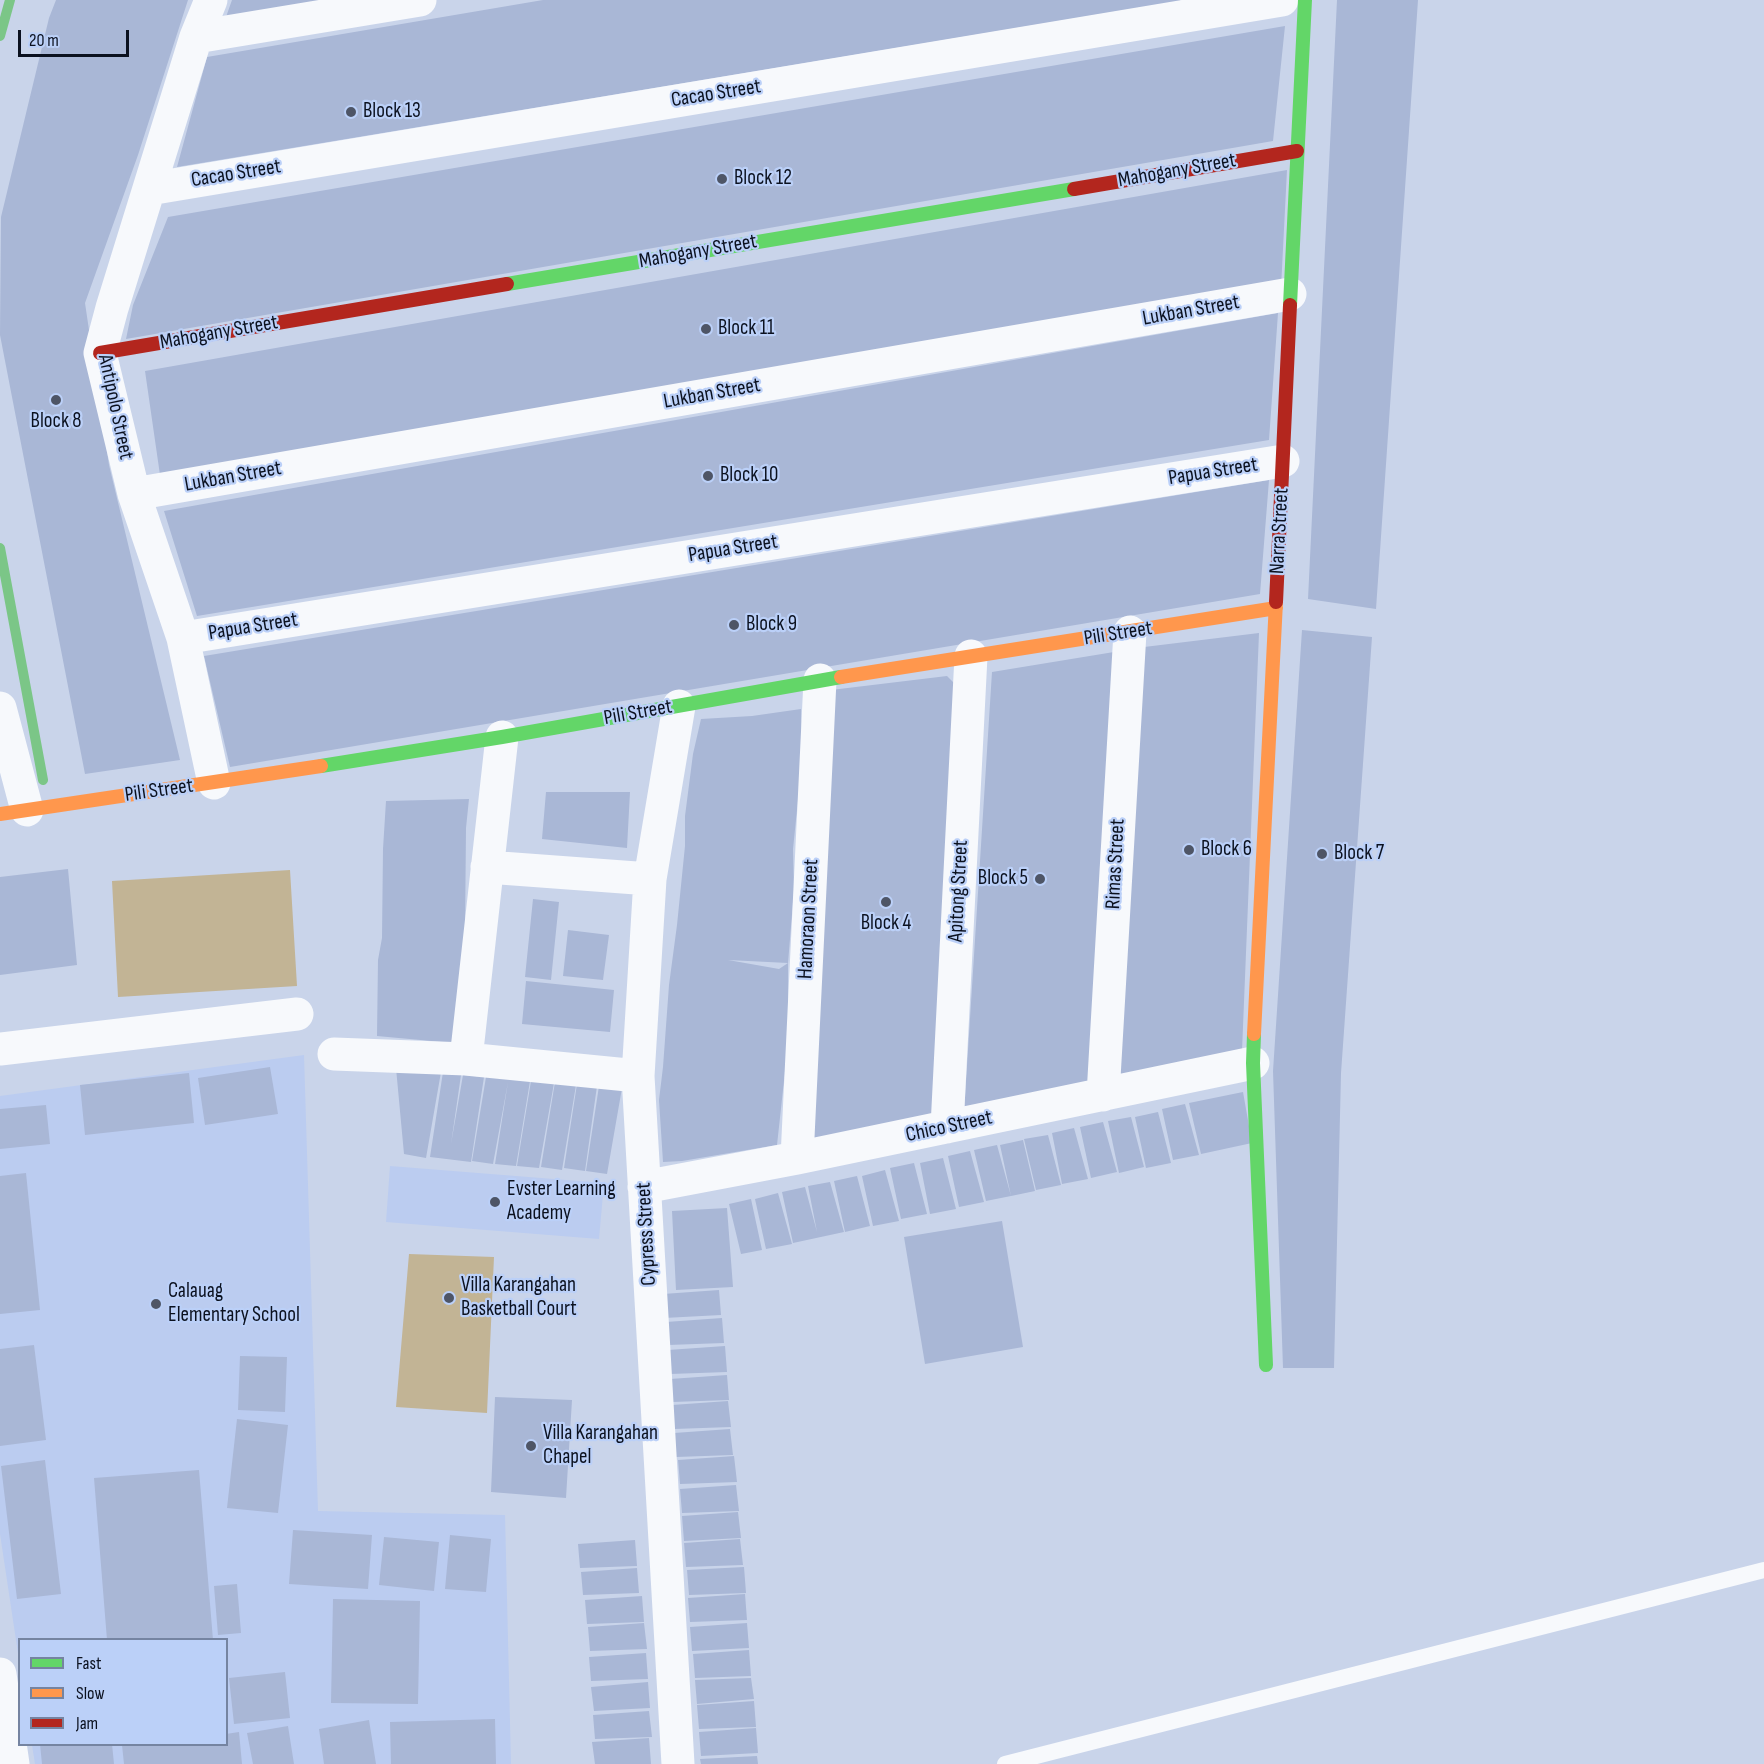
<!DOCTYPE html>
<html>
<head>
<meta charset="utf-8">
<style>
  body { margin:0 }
  #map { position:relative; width:1764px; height:1764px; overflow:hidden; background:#c9d4ea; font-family:"Sofia Sans Condensed",sans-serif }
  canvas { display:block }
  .legend { position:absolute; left:18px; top:1638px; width:210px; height:108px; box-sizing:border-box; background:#bbd0f8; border:2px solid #7584a1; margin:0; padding:8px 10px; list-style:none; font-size:18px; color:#0b111f }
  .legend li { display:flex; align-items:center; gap:12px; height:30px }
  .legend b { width:30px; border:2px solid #7584a1 }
  .scale { position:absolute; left:18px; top:30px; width:111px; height:27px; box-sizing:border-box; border:3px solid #0b111f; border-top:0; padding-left:8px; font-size:18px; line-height:21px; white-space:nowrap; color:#0b111f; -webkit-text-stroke:4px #bbd0f8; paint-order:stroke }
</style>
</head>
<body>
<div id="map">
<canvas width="1764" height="1764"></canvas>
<ul class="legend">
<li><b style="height:8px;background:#63d668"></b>Fast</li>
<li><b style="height:8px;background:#ff974d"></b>Slow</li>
<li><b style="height:8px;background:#b3261e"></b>Jam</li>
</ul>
<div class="scale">20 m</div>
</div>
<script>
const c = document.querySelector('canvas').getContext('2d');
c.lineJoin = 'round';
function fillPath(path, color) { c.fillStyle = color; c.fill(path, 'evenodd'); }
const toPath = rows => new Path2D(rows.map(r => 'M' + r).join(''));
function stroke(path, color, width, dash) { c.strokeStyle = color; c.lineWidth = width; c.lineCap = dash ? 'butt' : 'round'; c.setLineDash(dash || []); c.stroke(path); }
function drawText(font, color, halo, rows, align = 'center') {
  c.font = font + ' "Sofia Sans Condensed",sans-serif'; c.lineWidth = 4.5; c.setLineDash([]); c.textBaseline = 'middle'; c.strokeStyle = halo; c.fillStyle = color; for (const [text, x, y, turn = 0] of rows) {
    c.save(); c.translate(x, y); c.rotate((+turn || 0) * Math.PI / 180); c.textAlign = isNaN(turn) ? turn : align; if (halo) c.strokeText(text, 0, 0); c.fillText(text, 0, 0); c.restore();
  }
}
const built = toPath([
  [304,1055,318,1511,505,1515,511,1764,35,1764,32,1745,226,1744,226,1640,20,1640,19,1660,0,1534,0,1096],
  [390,1166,604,1183,599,1239,386,1222]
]);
const green = toPath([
  [290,870,297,986,118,997,112,881],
  [409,1254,494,1257,487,1413,396,1407]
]);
const stream = toPath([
  [0,36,10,0],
  [0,548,43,780]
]);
const building = toPath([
  [56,0,188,0,138,155,85,303,109,465,180,760,85,774,0,335,1,217,49,18],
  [232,0,323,0,226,17],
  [543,0,1180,0,1180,1,177,167,207,57],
  [1337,0,1418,0,1376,609,1308,599],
  [1285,26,1273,141,126,339,133,305,168,217],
  [1287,170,1281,288,160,475,145,371],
  [1278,313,1269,440,197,616,164,511],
  [1269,480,1260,594,230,767,204,656],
  [1302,630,1372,637,1341,1073,1334,1368,1283,1368,1273,1071],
  [1259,633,1242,1051,1117,1081,1136,648],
  [1114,652,1092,1085,964,1113,992,672],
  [947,676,960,689,941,1115,812,1141,831,690],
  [801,709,802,761,793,849,794,890,788,963,728,960,779,969,788,963,788,1044,777,1145,682,1161,663,1162,659,1100,663,1067,669,985,677,925,685,846,685,816,693,754,701,719,752,716],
  [546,792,630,792,627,848,542,839],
  [469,799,466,828,465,932,453,1043,377,1036,378,960,382,938,383,849,386,801],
  [68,869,77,965,0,975,0,877],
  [533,899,559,902,551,980,525,977],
  [568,930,609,935,603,980,563,976],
  [526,981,614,990,610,1032,522,1024],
  [270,1067,278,1114,205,1125,198,1078],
  [396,1068,441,1072,426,1158,404,1154],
  [443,1072,461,1075,451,1144,463,1075,484,1077,471,1162,430,1157],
  [189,1073,194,1123,85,1135,80,1085],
  [486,1077,530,1081,516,1166,495,1164,508,1082,493,1164,472,1161],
  [531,1081,554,1083,539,1168,517,1166],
  [555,1082,576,1085,562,1170,541,1167],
  [577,1084,597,1086,585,1171,564,1168],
  [599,1086,622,1088,607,1174,586,1171],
  [1243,1092,1252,1143,1201,1154,1189,1103],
  [1185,1104,1199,1155,1173,1160,1162,1109],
  [46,1105,50,1144,0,1149,0,1109],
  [1158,1112,1171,1163,1146,1168,1135,1117],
  [1131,1117,1144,1167,1119,1173,1108,1121],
  [1103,1122,1117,1172,1091,1178,1080,1127],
  [1074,1128,1088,1179,1062,1184,1052,1133],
  [1048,1135,1061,1185,1036,1190,1024,1139],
  [1023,1140,1035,1191,1011,1196,1000,1145],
  [997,1145,1011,1196,986,1201,974,1150],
  [970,1151,984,1202,959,1207,948,1156],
  [943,1158,956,1209,930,1214,920,1163],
  [914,1163,927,1214,901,1219,890,1168],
  [885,1170,899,1221,873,1226,862,1176],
  [26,1173,40,1310,0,1314,0,1176],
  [857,1176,870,1226,845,1232,834,1181],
  [830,1182,844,1232,793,1243,782,1192,805,1187,817,1232,808,1186],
  [778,1193,792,1244,766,1249,755,1199],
  [751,1199,762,1250,741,1254,729,1204],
  [727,1208,733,1287,676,1290,672,1211],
  [1002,1221,1023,1347,925,1364,904,1237],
  [719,1290,721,1315,664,1318,663,1294],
  [722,1318,724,1343,668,1345,666,1322],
  [34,1345,46,1440,0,1446,0,1349],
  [725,1346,727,1372,670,1374,668,1350],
  [240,1356,287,1357,285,1412,238,1410],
  [727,1375,729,1400,672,1402,670,1379],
  [495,1397,572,1400,566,1498,491,1492],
  [728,1401,731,1427,674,1429,672,1405],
  [237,1419,288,1425,278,1513,227,1508],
  [730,1429,733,1455,676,1457,674,1433],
  [734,1456,737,1482,680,1484,678,1460],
  [45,1460,61,1594,17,1599,1,1466],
  [199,1470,213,1640,107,1640,94,1478],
  [736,1485,739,1511,682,1513,680,1489],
  [738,1512,741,1538,684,1541,682,1516],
  [293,1530,372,1535,368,1589,289,1584],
  [450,1535,491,1539,486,1592,445,1589],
  [384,1537,439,1542,434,1591,379,1585],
  [740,1539,743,1565,686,1567,684,1543],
  [635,1540,637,1566,580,1568,578,1544],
  [744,1567,746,1593,689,1595,687,1570],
  [637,1568,639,1593,583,1595,581,1572],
  [237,1584,241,1633,218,1635,214,1586],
  [745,1594,747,1620,690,1622,688,1598],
  [642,1596,644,1622,587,1624,585,1600],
  [333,1599,420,1601,418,1704,331,1703],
  [644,1623,647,1649,590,1651,588,1627],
  [747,1623,749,1648,692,1651,690,1627],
  [749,1650,751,1676,695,1678,693,1654],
  [646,1653,648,1679,591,1681,589,1657],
  [285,1672,290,1718,234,1724,229,1678],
  [751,1678,754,1699,697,1704,695,1680],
  [648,1682,650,1708,594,1711,591,1687],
  [754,1701,756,1727,699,1729,697,1705],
  [649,1711,652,1737,595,1739,593,1715],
  [495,1719,496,1764,391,1764,390,1722],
  [369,1720,376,1764,324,1764,319,1729],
  [288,1726,294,1764,253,1764,247,1733],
  [756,1728,758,1753,701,1756,699,1732],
  [239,1732,242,1764,124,1764,122,1745,226,1744,226,1734],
  [649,1738,651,1764,595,1764,592,1742],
  [40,1744,112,1744,114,1764,42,1764],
  [757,1756,758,1764,701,1764,700,1759]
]);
const lane = toPath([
  [1005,1764,1764,1570]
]);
const street = toPath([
  [211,0,196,37,112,308,100,353,134,494,183,638,214,783],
  [196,37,420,0],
  [149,189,1282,0],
  [134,494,1290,294],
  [183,638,1283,461],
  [0,708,27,810],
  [502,737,466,1059,638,1076],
  [487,867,650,879],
  [0,1049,297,1014],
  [334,1054,466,1059],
  [1103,1095,1130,632],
  [947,1127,971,656],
  [797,1158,820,680],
  [644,1187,797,1158,1253,1063],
  [0,1674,13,1764],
  [678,1764,638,1076,650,879,679,706]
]);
const fast = toPath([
  [507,284,1074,189],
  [1290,305,1305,0],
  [321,766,502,737,841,677],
  [1254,1034,1253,1063,1266,1365]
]);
const slow = toPath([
  [841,677,1276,608],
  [0,814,321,766],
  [1254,1034,1276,602]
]);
const jam = toPath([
  [1074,189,1297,151],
  [100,353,507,284],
  [1276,602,1290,305]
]);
const markers = [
  [351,112,6,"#4e5566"],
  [722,179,6,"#4e5566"],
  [706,329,6,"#4e5566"],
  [56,400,6,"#4e5566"],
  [708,476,6,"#4e5566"],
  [734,625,6,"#4e5566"],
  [1189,850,6,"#4e5566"],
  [1322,854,6,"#4e5566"],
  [1040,879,6,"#4e5566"],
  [886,902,6,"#4e5566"],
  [495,1202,6,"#4e5566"],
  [449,1298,6,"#4e5566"],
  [156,1304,6,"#4e5566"],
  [531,1446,6,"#4e5566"]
];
const streetNames = [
  ["Cacao Street",716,94,-9],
  ["Mahogany Street",1177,171,-10],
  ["Cacao Street",236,174,-9],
  ["Mahogany Street",698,252,-10],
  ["Lukban Street",1191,311,-10],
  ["Mahogany Street",219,333,-10],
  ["Lukban Street",712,394,-10],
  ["Antipolo Street",115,407,78],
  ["Papua Street",1213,472,-9],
  ["Lukban Street",233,477,-10],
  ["Narra Street",1280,531,-87],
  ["Papua Street",733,549,-9],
  ["Papua Street",253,627,-9],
  ["Pili Street",1118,634,-9],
  ["Pili Street",638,713,-10],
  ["Pili Street",159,791,-8],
  ["Rimas Street",1116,864,-87],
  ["Apitong Street",959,891,-87],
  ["Hamoraon Street",809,919,-87],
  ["Chico Street",949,1127,-12],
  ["Cypress Street",647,1234,-93]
];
const poiNames = [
  ["Block 13",363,112],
  ["Block 12",734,179],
  ["Block 11",718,329],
  ["Block 8",56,422,"center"],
  ["Block 10",720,476],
  ["Block 9",746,625],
  ["Block 6",1201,850],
  ["Block 7",1334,854],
  ["Block 5",1028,879,"right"],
  ["Block 4",886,924,"center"],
  ["Evster Learning",507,1190],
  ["Academy",507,1214],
  ["Villa Karangahan",461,1286],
  ["Basketball Court",461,1310],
  ["Calauag",168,1292],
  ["Elementary School",168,1316],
  ["Villa Karangahan",543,1434],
  ["Chapel",543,1458]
];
fillPath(built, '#bbccf0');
fillPath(green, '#c2b495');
stroke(stream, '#7bc687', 10);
fillPath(building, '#a9b7d6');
stroke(lane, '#f7f9fc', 16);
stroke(street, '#f7f9fc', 33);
stroke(fast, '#63d668', 14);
stroke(slow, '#ff974d', 14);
stroke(jam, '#b3261e', 14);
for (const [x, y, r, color] of markers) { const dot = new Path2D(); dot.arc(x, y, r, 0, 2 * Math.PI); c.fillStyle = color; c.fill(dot); stroke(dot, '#bbd0f8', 2); }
drawText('21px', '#0b111f', '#bbd0f8', streetNames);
drawText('21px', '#0b111f', '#bbd0f8', poiNames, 'left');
</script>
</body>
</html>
